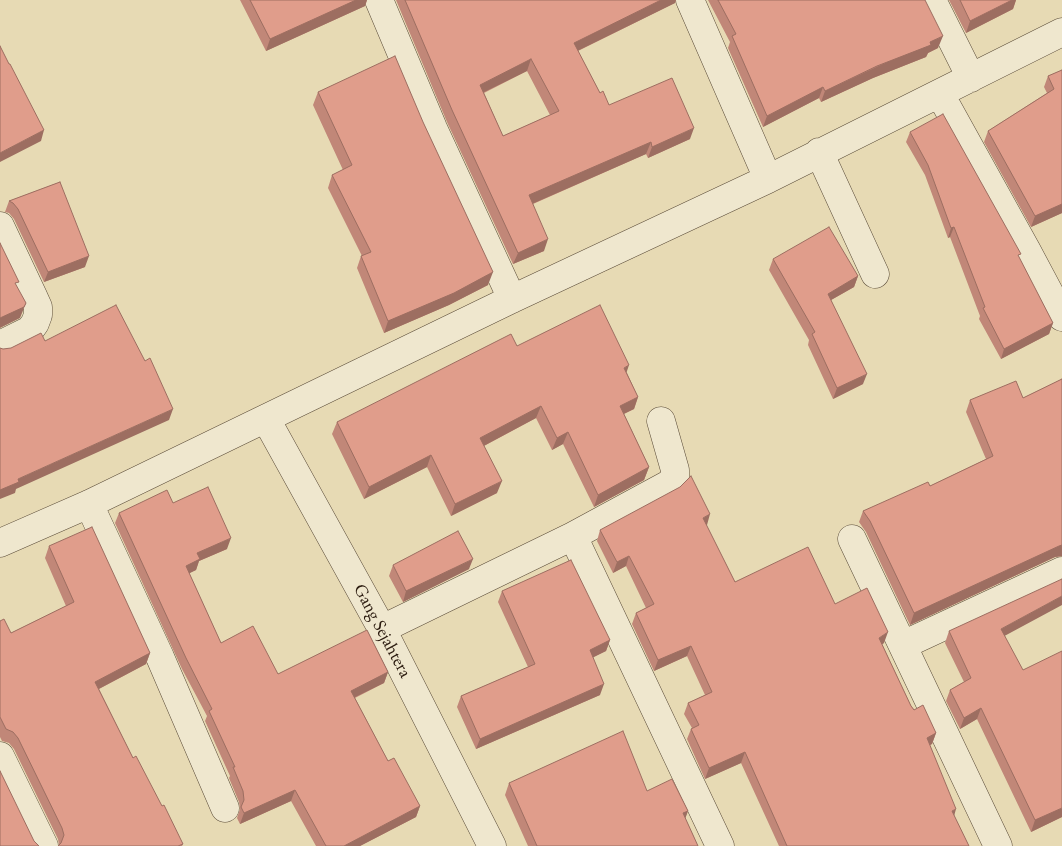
<!DOCTYPE html>
<html>
<head>
<meta charset="utf-8">
<style>
  body { margin:0 }
  canvas { display:block; background:#e7dab4 }
</style>
</head>
<body>
<canvas width="1062" height="846"></canvas>
<script>
const c = document.querySelector('canvas').getContext('2d');
c.lineJoin = 'round';
const toPath = rows => new Path2D(rows.map(r => 'M' + r).join(''));
function stroke(path, color, width, dash) { c.strokeStyle = color; c.lineWidth = width; c.lineCap = dash ? 'butt' : 'round'; c.setLineDash(dash || []); c.stroke(path); }
function fillPath(path, color) { c.fillStyle = color; c.fill(path, 'evenodd'); }
function drawText(font, color, halo, rows, align = 'center') {
  c.font = font + ' "EB Garamond",serif'; c.lineWidth = 4; c.setLineDash([]); c.textBaseline = 'middle'; c.strokeStyle = halo; c.fillStyle = color; for (const [text, x, y, turn = 0] of rows) {
    c.save(); c.translate(x, y); c.rotate((+turn || 0) * Math.PI / 180); c.textAlign = isNaN(turn) ? turn : align; if (halo) c.strokeText(text, 0, 0); c.fillText(text, 0, 0); c.restore();
  }
}
const street = toPath([
  [379,0,433,128,512,299],
  [690,0,768,179],
  [932,0,971,78],
  [940,94,1027,251,1062,317],
  [819,152,875,274],
  [0,226,33,296,38,307,38,315,35,323,30,330,0,345],
  [266,419,382,629,492,846],
  [89,504,160,657,225,808],
  [573,536,669,484,675,477,675,470,661,421],
  [852,539,998,846],
  [0,543,89,504,512,299,768,179,1062,32],
  [382,629,573,536,720,846],
  [903,645,1062,571],
  [0,756,44,846]
]);
const wall = toPath([
  [240,0,367,0,365,6,266,51],
  [396,0,676,0,675,3,578,51,600,93,609,105,690,139,648,158,646,154,533,204,544,251,513,264,447,122],
  [527,71,550,115,503,136,484,93],
  [708,0,925,0,938,48,928,53,926,57,873,78,821,102,819,98,763,127,728,48,730,42],
  [949,0,1016,0,1013,9,966,33],
  [1062,70,1062,213,1031,227,984,142,988,131,1047,93,1044,87,1048,76],
  [318,92,488,285,449,305,384,333,357,268,361,256,362,256,328,188,332,175,343,170,313,105],
  [910,132,1019,258,1053,323,1049,334,1001,359,979,319,980,316,950,237,948,238,925,175,906,142],
  [60,182,85,267,44,282,14,219,9,213,5,212,9,201],
  [773,259,858,276,854,287,831,300,863,384,833,399,808,345,809,340,769,270],
  [517,346,627,373,638,397,634,409,624,414,649,467,644,480,594,507,563,444,552,450,536,418,484,446,497,493,451,516,427,467,364,499,332,434,337,422],
  [1062,379,1062,556,1055,557,910,625,866,532,859,522,863,511,930,486,986,459,966,412,970,400,1023,398],
  [173,503,227,549,199,561,196,570,189,573,221,643,278,674,388,672,384,683,355,698,388,761,420,806,416,817,360,846,316,846,291,801,240,824,237,818,240,809,239,802,229,778,230,776,205,721,207,716,182,669,115,523,119,513],
  [706,525,735,582,835,604,884,643,882,644,911,706,936,733,932,744,930,745,954,816,969,846,779,846,741,763,705,779,687,739,691,729,692,728,684,714,688,703,705,695,687,656,654,671,632,624,636,613,646,608,626,566,613,573,597,541,600,530],
  [49,546,150,653,146,664,99,689,133,758,183,844,182,846,58,846,59,845,58,839,14,749,9,743,2,741,0,737,0,621,11,633,66,606,45,558],
  [393,565,469,569,403,602,389,576],
  [502,591,610,640,606,651,593,657,600,695,476,749,457,707,461,696,528,667,498,602],
  [949,631,1005,636,1062,817,1031,832,977,719,960,729,946,701,950,690,964,682,945,643],
  [509,783,647,791,688,811,685,818,698,846,528,846,505,795]
]);
const shadedWall = toPath([
  [356,0,367,0,365,6,266,51,270,39],
  [661,0,676,0,675,3,569,55,574,43],
  [1012,0,1016,0,1013,9,966,33,970,21],
  [943,36,938,48,928,53,926,57,873,78,821,102,825,91],
  [531,59,527,71,476,96,480,85],
  [823,87,819,98,763,127,767,116],
  [694,128,690,139,648,158,652,147],
  [44,130,41,141,0,162,0,153],
  [651,142,646,154,525,207,529,195],
  [1062,204,1062,213,1031,227,1035,216],
  [954,227,950,237,948,238,951,228],
  [548,239,544,251,513,264,518,253],
  [89,256,85,267,44,282,48,272],
  [493,272,488,285,449,305,384,333,388,321],
  [858,276,854,287,824,304,828,294],
  [26,303,20,318,0,328,0,318],
  [1053,323,1049,334,1001,359,1004,349],
  [629,365,625,377,624,368],
  [867,374,863,384,833,399,837,388],
  [638,397,634,409,615,418,620,406],
  [541,406,536,418,476,450,480,438],
  [173,409,169,420,16,489,15,493,0,499,0,490,18,479],
  [568,432,563,444,552,450,557,438],
  [431,455,427,467,364,499,369,487],
  [649,467,644,480,594,507,598,495],
  [502,481,497,493,451,516,455,504],
  [710,514,707,525,699,529,703,518],
  [231,538,227,549,199,561,196,570,182,577,186,566,197,553],
  [1062,545,1062,556,1055,557,910,625,914,613,1059,546],
  [629,556,626,566,613,573,617,562],
  [473,559,469,569,403,602,406,591],
  [1062,596,1062,605,997,640,1001,629],
  [888,632,884,643,875,649,879,638],
  [610,640,606,651,586,661,590,650],
  [691,646,687,656,654,671,658,660],
  [150,653,146,664,91,693,95,682],
  [388,672,384,683,347,701,351,691],
  [604,684,600,695,476,749,480,739],
  [981,708,977,719,960,729,964,718],
  [936,733,932,744,923,748,927,738],
  [745,752,741,763,705,779,709,768],
  [295,790,291,801,240,824,244,813],
  [420,806,416,817,360,846,344,846],
  [1062,808,1062,817,1031,832,1035,820],
  [956,809,953,820,952,811],
  [688,811,684,822,683,813]
]);
const building = toPath([
  [250,0,356,0,270,39,250,0],
  [405,0,661,0,574,43,600,93,603,91,609,105,672,78,694,128,652,147,651,142,529,195,548,239,518,253,452,110,405,0],
  [531,59,559,111,503,136,480,85,531,59],
  [718,0,925,0,943,36,930,42,931,45,877,66,825,91,823,87,767,116,732,36,736,34,718,0],
  [960,0,1012,0,970,21,960,0],
  [0,46,9,64,10,64,44,130,0,153,0,46],
  [395,56,423,122,493,272,454,293,388,321,361,256,371,252,332,175,352,165,318,92,395,56],
  [1062,70,1062,204,1035,216,988,131,1054,89,1048,76,1062,70],
  [943,114,1021,254,1018,255,1053,323,1004,349,983,308,985,307,954,227,951,228,928,165,910,132,943,114],
  [60,182,89,256,48,272,18,209,13,203,9,201,60,182],
  [829,227,858,276,828,294,867,374,837,388,812,334,815,332,773,259,829,227],
  [0,243,19,282,15,283,26,303,24,307,0,318,0,243],
  [116,305,145,361,150,358,173,409,18,479,19,482,0,490,0,348,3,349,11,348,41,333,45,341,116,305],
  [600,305,629,365,624,368,638,397,620,406,649,467,598,495,568,432,557,438,541,406,480,438,502,481,455,504,431,455,369,487,337,422,511,334,517,346,600,305],
  [1062,379,1062,545,1059,546,914,613,870,521,863,511,928,482,930,486,993,456,970,400,1016,381,1023,398,1062,379],
  [691,476,710,514,703,518,735,582,808,547,835,604,867,588,888,632,879,638,911,706,914,710,923,705,936,733,927,738,956,809,952,811,969,846,787,846,745,752,709,768,691,729,699,725,688,703,712,692,691,646,658,660,636,613,654,604,629,556,617,562,600,530,680,487,691,476],
  [208,487,231,538,197,553,200,559,186,566,221,643,253,626,278,674,367,630,388,672,351,691,388,761,394,758,420,806,344,846,326,846,295,790,244,813,241,807,244,800,243,791,233,767,235,767,209,711,212,709,186,658,119,513,167,490,173,503,208,487],
  [92,527,150,653,95,682,133,758,136,756,162,806,164,805,183,844,178,846,58,846,61,843,64,835,62,828,18,738,13,732,6,729,0,717,0,621,4,619,11,633,74,602,49,546,92,527],
  [458,531,473,559,406,591,393,565,458,531],
  [571,560,610,640,590,650,604,684,480,739,461,696,535,664,502,591,571,560],
  [1062,579,1062,596,1001,629,1023,670,1062,651,1062,808,1035,820,981,708,964,718,950,690,971,678,949,631,1062,579],
  [623,731,647,791,672,779,688,811,683,813,698,846,537,846,509,783,623,731],
  [0,771,34,841,39,846,0,846,0,771]
]);
const streetNames = [
  ["Gang Sejahtera",382,631,62]
];
stroke(street, '#5a4b38', 29);
stroke(street, '#efe7ce', 28);
fillPath(wall, '#c18778');
fillPath(shadedWall, '#9d6e61');
fillPath(building, '#e09d8b');
stroke(building, '#9d6e61', 1);
drawText('18px', '#2b1b0f', '#efe7ce', streetNames);
</script>
</body>
</html>
